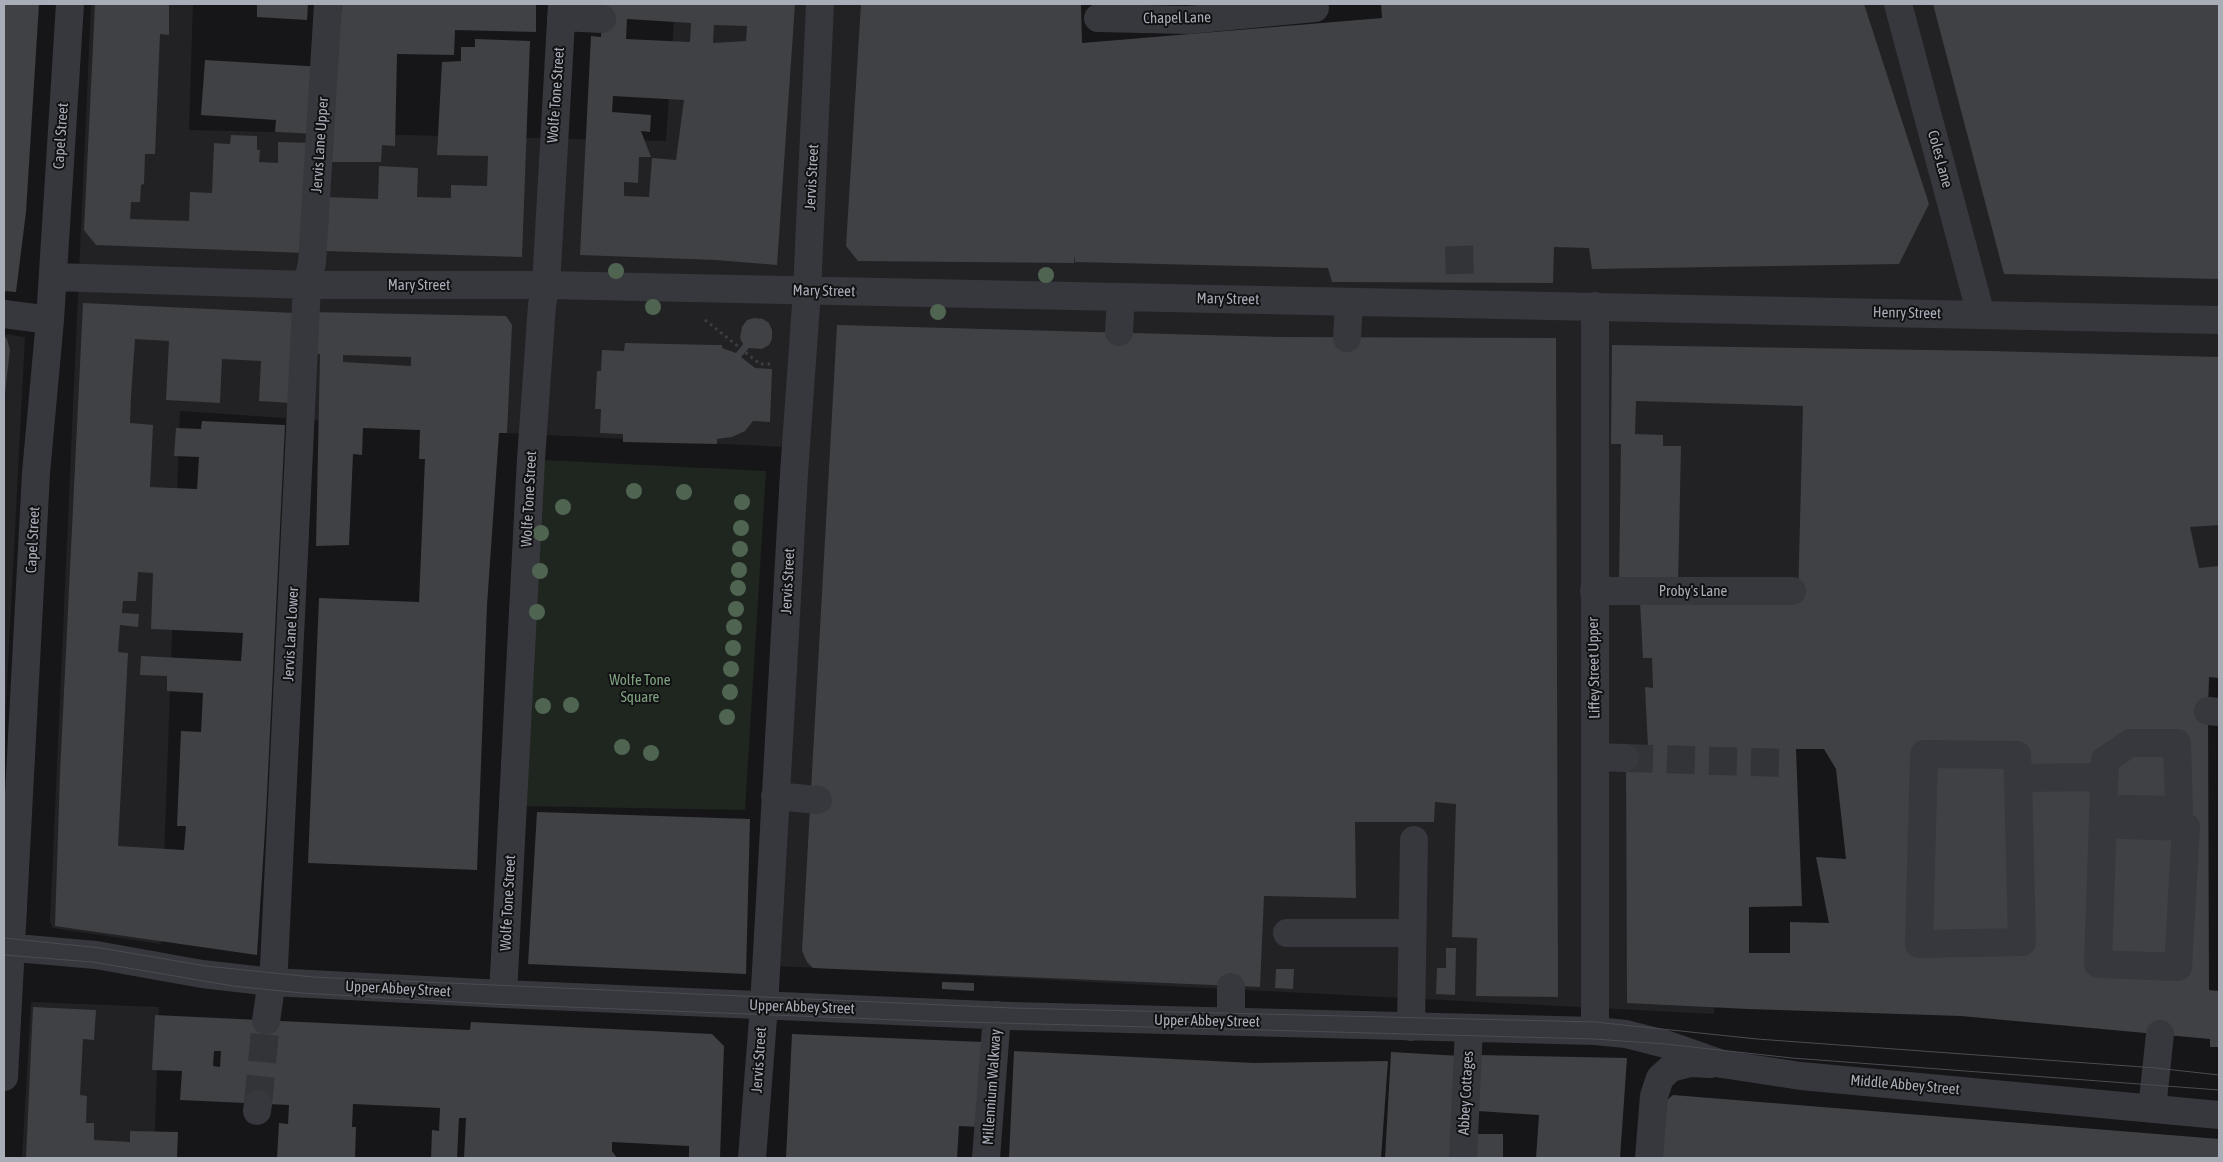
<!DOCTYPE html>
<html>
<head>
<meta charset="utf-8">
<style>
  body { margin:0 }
  #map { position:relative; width:2223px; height:1162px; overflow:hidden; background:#161618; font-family:"Asap Condensed",sans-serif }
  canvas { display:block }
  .frame { position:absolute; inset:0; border:5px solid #a8adb8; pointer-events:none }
</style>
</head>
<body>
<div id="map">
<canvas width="2223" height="1162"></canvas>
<div class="frame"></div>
</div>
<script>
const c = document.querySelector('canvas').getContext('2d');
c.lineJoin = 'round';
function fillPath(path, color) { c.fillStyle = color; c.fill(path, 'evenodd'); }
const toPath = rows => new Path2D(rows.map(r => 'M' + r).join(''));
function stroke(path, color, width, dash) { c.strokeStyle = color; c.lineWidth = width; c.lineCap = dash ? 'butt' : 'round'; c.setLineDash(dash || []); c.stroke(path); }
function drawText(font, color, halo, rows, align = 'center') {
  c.font = font + ' "Asap Condensed",sans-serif'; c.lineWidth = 4; c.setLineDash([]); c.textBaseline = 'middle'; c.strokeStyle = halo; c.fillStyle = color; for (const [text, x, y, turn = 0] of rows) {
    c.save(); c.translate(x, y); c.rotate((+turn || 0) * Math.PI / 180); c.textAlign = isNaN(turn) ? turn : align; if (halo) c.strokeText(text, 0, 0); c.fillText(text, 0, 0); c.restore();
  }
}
const built = toPath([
  [91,4,193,4,189,130,666,141,675,4,1051,4,1069,131,1404,150,1385,4,2219,4,2219,678,2209,677,1714,744,1714,1014,779,966,803,448,507,433,180,411,161,944,53,928,50,922],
  [4,334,25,337,4,743],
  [31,1002,159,1007,154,1158,22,1158]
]);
const green = toPath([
  [544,460,766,471,745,810,523,806]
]);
const building = toPath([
  [4,4,39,4,26,212,16,292,4,291],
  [95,4,169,4,169,35,160,34,155,154,145,154,144,184,141,185,140,202,131,202,130,219,189,221,190,192,212,193,214,143,230,144,231,135,257,136,257,150,260,150,259,162,278,163,278,142,311,143,306,253,96,245,84,230],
  [257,4,308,4,307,20,257,17],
  [342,4,536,4,536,32,455,30,454,55,397,54,395,146,382,145,381,162,328,162],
  [603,4,795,4,777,265,716,260,580,255,591,36,601,37],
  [627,19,691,23,690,42,626,39],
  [714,25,747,26,746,41,713,43],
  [613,96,684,100,676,160,652,158,649,197,624,196,624,182,638,183,639,157,651,157,641,131,650,132,651,115,612,112],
  [861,4,1081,4,1082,43,1382,18,1381,4,1864,4,1929,204,1899,264,1592,269,1589,248,1554,247,1553,283,1332,282,1328,268,1075,262,1075,254,1074,263,858,261,846,246],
  [1933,4,2219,4,2219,279,2004,274],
  [475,39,530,41,522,257,324,251,325,197,378,199,379,166,418,168,417,197,451,198,451,185,487,186,488,156,437,155,442,62,461,61,461,47,475,47],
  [205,60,323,67,318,134,275,132,276,120,201,115],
  [83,303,295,313,291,403,259,401,261,361,222,359,220,403,166,400,169,341,135,339,131,396,130,423,153,425,150,487,197,489,199,457,174,456,176,428,201,429,202,421,285,425,266,814,257,955,55,926,60,774],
  [138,572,153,573,151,629,243,633,241,661,141,656,140,675,167,676,167,691,203,693,201,732,181,731,177,826,186,826,184,850,118,846,128,653,118,652,120,625,138,627,139,614,122,613,123,601,136,601],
  [311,312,506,316,512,325,507,433,499,433,487,605,477,870,308,863,319,598,419,602,425,459,419,459,420,430,363,428,362,455,353,454,349,545,316,546,320,354,310,354],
  [343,355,411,357,411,366,343,362],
  [754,318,763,319,769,323,772,330,772,339,769,345,762,349,749,348,741,357,755,368,772,369,770,422,753,421,745,431,732,437,717,439,717,444,623,442,623,434,600,433,601,409,595,409,597,371,601,371,602,350,624,351,625,343,714,345,722,345,722,348,736,353,743,344,740,338,742,327,747,320],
  [837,325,1279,337,1556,338,1558,997,1476,996,1477,938,1452,937,1456,804,1435,802,1434,822,1355,822,1356,898,1264,896,1260,987,813,968,807,962,802,951],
  [4,336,7,339,10,350,5,393],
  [1612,345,1990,351,2219,357,2219,525,2190,527,2199,568,2219,566,2219,678,2209,677,2208,711,2209,990,2219,991,2219,1047,2210,1047,2210,1039,1961,1016,1748,1009,1627,1003,1626,747,1648,747,1645,687,1653,688,1652,658,1643,658,1640,602,1798,599,1803,406,1636,401,1635,434,1663,435,1663,446,1681,446,1678,585,1619,584,1621,444,1611,444],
  [1796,749,1824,749,1836,769,1846,859,1816,857,1829,923,1790,922,1790,953,1749,953,1749,907,1802,906],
  [537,812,750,819,746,974,528,964],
  [1446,948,1456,948,1455,995,1436,994,1437,968,1446,968],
  [1276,969,1294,969,1293,989,1275,988],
  [942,982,974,983,974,991,942,989],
  [33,1007,96,1010,94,1040,83,1039,80,1095,87,1096,86,1123,94,1123,94,1140,130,1142,130,1131,178,1132,177,1158,26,1158],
  [155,1015,470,1030,471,1022,712,1034,724,1046,720,1158,689,1158,689,1146,612,1142,612,1151,617,1158,464,1158,466,1118,459,1118,457,1158,431,1158,432,1130,439,1131,440,1108,353,1104,352,1127,356,1127,355,1158,277,1158,279,1123,288,1124,289,1105,180,1100,182,1071,152,1070],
  [214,1051,221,1051,220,1067,213,1066],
  [792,1034,983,1042,979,1127,959,1126,957,1158,786,1158],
  [1014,1051,1254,1063,1388,1061,1381,1158,1009,1158],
  [1391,1052,1461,1056,1455,1158,1385,1158],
  [1477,1055,1627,1058,1620,1158,1536,1158,1539,1115,1477,1111],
  [1673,1095,2219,1139,2219,1158,1660,1158,1663,1103],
  [1477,1134,1503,1134,1503,1158,1477,1158]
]);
const minorTunnel = toPath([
  [1459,246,1460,282],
  [1625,758,1784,763],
  [258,1104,266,1021]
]);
const path = toPath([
  [705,320,760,364,771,364]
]);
const minor = toPath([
  [1898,4,1981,315],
  [561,17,602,19],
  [1098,18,1188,20,1315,8],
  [53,277,307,285,546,285,2219,320],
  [1595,306,1595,1031],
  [4,314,50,320],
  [1119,332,1121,297],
  [1347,338,1349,302],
  [1594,591,1792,591],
  [2208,711,2219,712],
  [1595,757,1625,758],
  [2018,778,2017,755,1924,754,1919,944,2022,942,2018,778,2105,777],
  [775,796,818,800],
  [2121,825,2186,827,2178,967,2098,964,2105,760,2130,743,2177,743,2179,810,2122,809],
  [1287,933,1412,933],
  [4,947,96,955,202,974,272,982,503,994,1011,1016,1595,1031,1626,1034,1665,1044,1722,1064,1801,1076,2219,1115],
  [503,994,531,459,542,305,546,285,562,4],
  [266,1021,274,966,307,285,312,263,328,4],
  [1231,1021,1231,987],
  [1411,1027,1414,840],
  [4,1077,36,473,50,320,70,4],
  [2152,1109,2160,1034],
  [257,1111,258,1104],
  [752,1158,764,1006,794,473,807,291,820,4],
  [986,1158,997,1015],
  [1463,1158,1469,1028],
  [1649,1158,1654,1096,1660,1078,1671,1068,1690,1063,1710,1064]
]);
const tram = toPath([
  [4,938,101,948,206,966,313,977,1012,1008,1595,1022,1757,1039,2156,1068,2219,1075],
  [4,955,93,962,233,986,302,993,492,1004,926,1021,1594,1039,1665,1044,1792,1058,2219,1090]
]);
const trees = [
  [616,271],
  [1046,275],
  [653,307],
  [938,312],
  [634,491],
  [684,492],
  [742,502],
  [563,507],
  [741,528],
  [541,533],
  [740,549],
  [739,570],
  [540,571],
  [738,588],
  [736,609],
  [537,612],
  [734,627],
  [733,648],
  [731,669],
  [730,692],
  [571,705],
  [543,706],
  [727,717],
  [622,747],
  [651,753]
];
const streetNames = [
  ["Chapel Lane",1177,18,-1],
  ["Wolfe Tone Street",556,95,-86],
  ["Capel Street",61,136,-86],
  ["Jervis Lane Upper",320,145,-86],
  ["Coles Lane",1940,159,75],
  ["Jervis Street",812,177,-87],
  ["Mary Street",419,285],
  ["Mary Street",824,291,1],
  ["Mary Street",1228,299,1],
  ["Henry Street",1907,313,1],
  ["Wolfe Tone Street",529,499,-87],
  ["Capel Street",33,540,-87],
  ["Jervis Street",788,581,-87],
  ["Proby's Lane",1693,591],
  ["Jervis Lane Lower",291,634,-87],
  ["Liffey Street Upper",1594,668,-91],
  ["Wolfe Tone Street",508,903,-87],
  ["Upper Abbey Street",398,989,3],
  ["Upper Abbey Street",802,1007,2],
  ["Upper Abbey Street",1207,1021,1],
  ["Jervis Street",759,1060,-86],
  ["Middle Abbey Street",1905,1085,5],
  ["Millennium Walkway",992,1087,-86],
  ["Abbey Cottages",1466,1093,-87]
];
const parkNames = [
  ["Wolfe Tone",640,680],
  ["Square",640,697]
];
fillPath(built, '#222225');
fillPath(green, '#1e261f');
fillPath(building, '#404145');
stroke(minorTunnel, '#333438', 28, [28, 14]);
stroke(path, '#3d3f44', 3, [2.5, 4]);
stroke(minor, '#37383d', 28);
stroke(tram, '#4a4c52', 1);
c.fillStyle = '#506452';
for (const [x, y] of trees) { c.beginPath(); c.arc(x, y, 8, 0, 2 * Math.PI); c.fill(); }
drawText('15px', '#a8adb8', '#111113', streetNames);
drawText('15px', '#7fa381', '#111113', parkNames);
</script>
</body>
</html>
